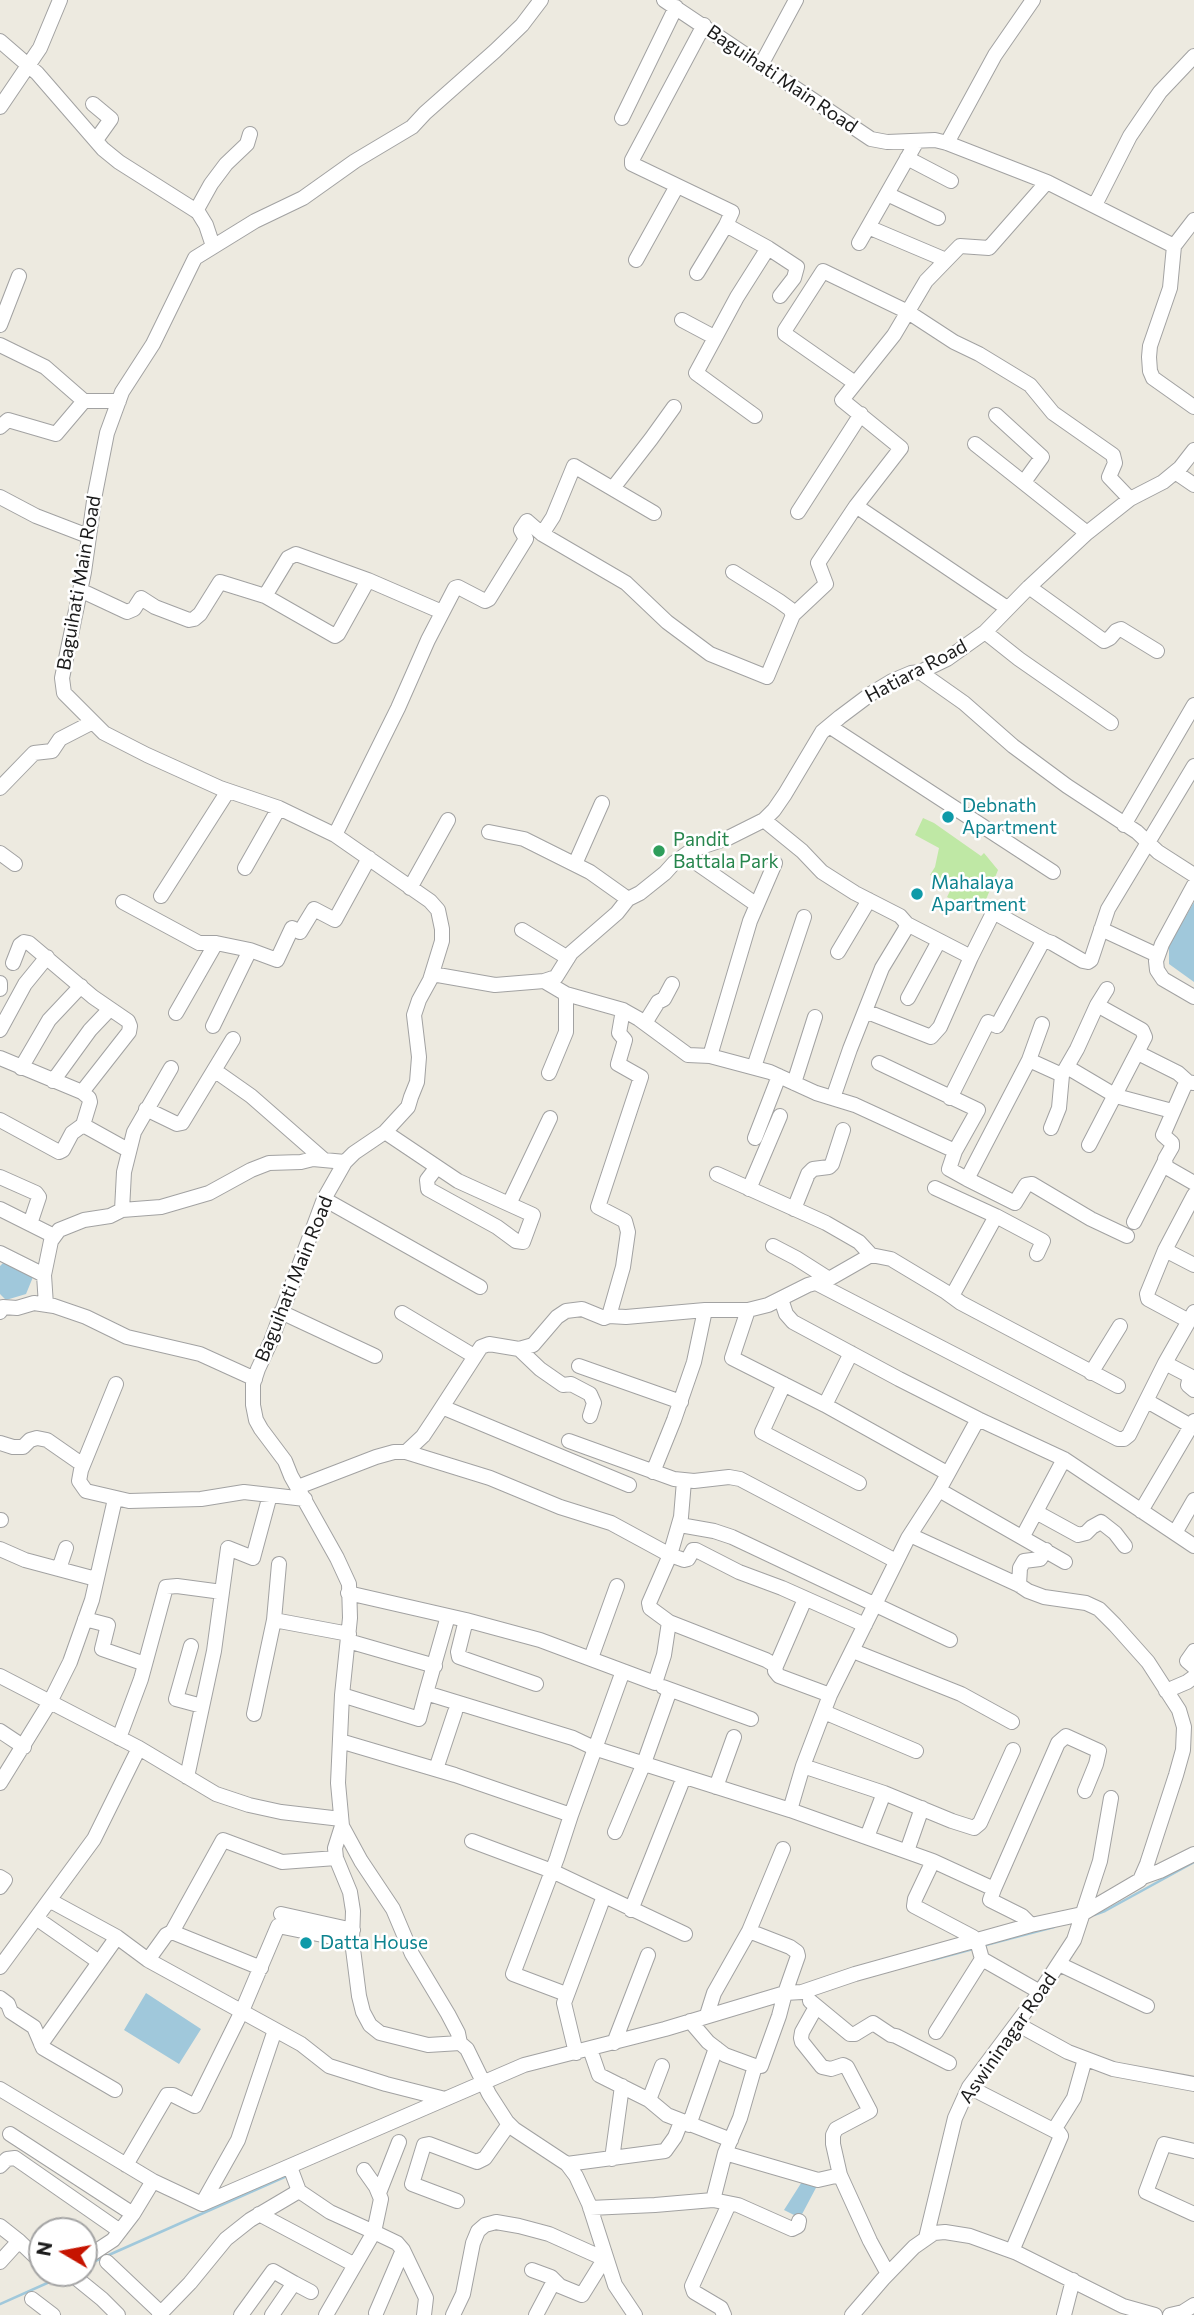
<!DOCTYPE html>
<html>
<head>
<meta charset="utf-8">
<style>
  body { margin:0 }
  #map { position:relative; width:1194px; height:2315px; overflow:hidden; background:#edeae0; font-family:Commissioner,sans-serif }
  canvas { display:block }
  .north { position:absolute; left:28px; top:2217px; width:70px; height:70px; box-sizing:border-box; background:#fff; border:2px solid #a4a4a4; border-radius:50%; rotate:280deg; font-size:19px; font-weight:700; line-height:28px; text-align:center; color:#1b1b1b }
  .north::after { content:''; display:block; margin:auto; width:24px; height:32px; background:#c61400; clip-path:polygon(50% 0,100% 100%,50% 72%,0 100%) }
</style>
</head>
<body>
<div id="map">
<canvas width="1194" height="2315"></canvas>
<div class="north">N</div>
</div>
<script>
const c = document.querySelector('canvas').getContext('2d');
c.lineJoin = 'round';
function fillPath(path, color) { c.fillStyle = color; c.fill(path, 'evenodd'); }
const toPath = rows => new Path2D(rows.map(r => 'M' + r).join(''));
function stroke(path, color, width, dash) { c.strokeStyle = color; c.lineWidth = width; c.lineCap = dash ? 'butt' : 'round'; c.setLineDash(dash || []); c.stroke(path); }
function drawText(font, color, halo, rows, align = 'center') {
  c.font = font + ' Commissioner,sans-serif'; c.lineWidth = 5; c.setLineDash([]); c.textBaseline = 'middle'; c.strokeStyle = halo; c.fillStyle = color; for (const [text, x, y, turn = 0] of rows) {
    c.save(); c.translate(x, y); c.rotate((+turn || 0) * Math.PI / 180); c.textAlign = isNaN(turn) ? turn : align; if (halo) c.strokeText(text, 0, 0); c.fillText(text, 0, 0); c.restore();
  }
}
const grass = toPath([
  [923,818,934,823,981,856,984,853,998,870,983,907,970,901,966,908,947,897,950,891,946,883,930,875,935,867,939,848,915,835]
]);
const water = toPath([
  [1194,902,1194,982,1169,964,1169,945],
  [5,1261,33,1277,26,1294,6,1300,0,1294,0,1266],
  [146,1993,201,2029,179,2064,124,2030],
  [805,2177,818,2184,800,2218,784,2210]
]);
const stream = toPath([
  [1094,1915,1105,1911,1194,1862],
  [982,1946,1054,1927],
  [932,1960,973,1949],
  [84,2266,289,2175],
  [0,2304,63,2276]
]);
const minor = toPath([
  [541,0,522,25,495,51,425,113,412,127,355,161,303,198,255,221,195,258,153,344,122,392,107,433,95,494,84,572,62,678,64,693,104,733,147,755,220,788,279,808,335,835,430,901,438,910,442,929,442,941,430,980,419,1000,414,1015,419,1057,417,1082,411,1097,408,1107,385,1132,354,1153,345,1162,324,1199,271,1341,258,1369,253,1384,253,1405,256,1420,261,1429,285,1461,291,1476,337,1558,349,1584,350,1618,342,1695,338,1783,342,1826,361,1861,393,1909,412,1954,448,2014,458,2033,460,2043,467,2049,489,2094,507,2122,514,2129,567,2164,576,2176,589,2204,615,2285,635,2315],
  [664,0,871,139,887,142,935,140,947,143,1047,182,1174,246],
  [704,25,632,160,632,164,732,212,726,225,768,248,797,267,794,278,780,296],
  [0,41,37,73,103,149,119,162,198,212,206,225,213,246],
  [761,65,796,0],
  [93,104,111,119,96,140],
  [0,107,40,48,60,0],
  [622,118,676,7],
  [947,143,995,55,1033,0],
  [907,158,951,181],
  [887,194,938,218],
  [1095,205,1130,136,1160,92,1194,56],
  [196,211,211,184,226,164,247,144,250,134],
  [1194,220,1174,246,1170,288,1150,346,1149,357,1150,371,1153,378,1194,407],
  [868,227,946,260],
  [859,243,917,141],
  [636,260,677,186],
  [697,273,726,225],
  [682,320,714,337],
  [0,325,19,276],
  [0,345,45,367,84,401,119,401],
  [855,383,785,334,785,330,823,271,908,312,954,342,979,354,1030,385,1053,413,1113,455,1115,463,1109,477,1130,499],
  [996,415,1042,457,1024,482],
  [755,416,696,373,737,297,768,248],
  [0,427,8,420,56,434,84,401],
  [975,444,1087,533],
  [1175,472,1194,485],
  [613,488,651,439,674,407],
  [0,497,36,516,88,536],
  [856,506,1007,608],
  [798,512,861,414],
  [542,534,553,517,574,466,654,513],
  [733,572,779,601,790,609,793,615],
  [368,580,338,634,335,636,265,596,288,558,296,554,368,580,442,612],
  [1029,587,1104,641,1110,638,1116,631,1121,629,1157,651],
  [80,590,127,612,134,609,141,598,155,607,189,620,194,619,200,614,220,582,265,596],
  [985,632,1019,659,1111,723],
  [920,672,964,703,1013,746,1067,786,1137,832,1158,852,1194,875],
  [829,726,1053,872],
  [0,788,34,753,52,751,60,739,93,722],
  [764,820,802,851,822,872,855,893,900,916,907,924,905,930,882,968,850,1049,833,1098],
  [1124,825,1194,705],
  [489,832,524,839,590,872,628,899],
  [335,835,398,708,428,640,455,588,458,587,485,601,489,599,526,539,521,530,527,521,542,534,626,583,667,622,710,654,767,677,793,615,826,584,818,563,856,506,901,448,842,400,894,335,926,281,960,246,989,248,1047,182],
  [0,853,15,864],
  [685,855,757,905],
  [775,863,750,921,710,1056,770,1072,816,1093,855,1105,955,1151,978,1110,879,1063],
  [575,864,602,803],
  [245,868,279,808],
  [1194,885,1162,944,1156,961,1157,970,1163,979,1194,997],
  [410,888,448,820],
  [161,896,228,791],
  [123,902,199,943,216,943,250,950,277,960,292,928,300,932,314,909,335,920,369,858],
  [907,924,971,957],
  [1101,929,1157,955],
  [522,930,568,958],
  [838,952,869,900],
  [13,963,20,945,24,942,29,943,93,997,128,1021,130,1026,129,1032,82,1092],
  [432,974,495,985,544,981,556,977,571,953,617,913,628,899,640,893,665,873,674,863,692,850,728,838,764,820,774,810,785,794,822,732,840,717,872,693,892,681,911,673,920,672,947,659,985,632,1029,587,1087,533,1130,499,1163,482,1180,468,1194,450],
  [544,981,566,994,623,1010,639,1019,688,1055,710,1056],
  [0,983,0,989],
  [908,998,939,941],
  [1097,1005,1107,989],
  [865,1011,931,1037,940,1027,971,957,992,915,997,914,1046,941],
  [176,1013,216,943],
  [645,1023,658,1002,664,999,672,984],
  [1042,1024,1029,1060,967,1179,1015,1203,1026,1185,1032,1184,1091,1219,1127,1236],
  [213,1026,250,950],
  [0,1030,25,984,47,957],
  [1138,1053,1178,1073,1188,1082],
  [0,1058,82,1092,89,1098,90,1102,83,1125,128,1150],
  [1029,1060,1062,1075],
  [754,1067,804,917],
  [1067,1067,1116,1096,1172,1111],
  [21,1068,49,1020,81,986],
  [214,1070,251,1096,323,1159],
  [549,1073,566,1032,566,994],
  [53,1081,90,1030,109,1010],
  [794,1083,815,1017],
  [1194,1083,1188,1082,1184,1087,1163,1135,1172,1143,1172,1147,1165,1159,1166,1167,1194,1183],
  [950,1098,988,1022,997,1026,1042,943,1046,941,1052,943,1083,961,1088,962,1091,960,1108,909,1194,766],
  [146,1109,177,1124,182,1123,233,1039],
  [0,1120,59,1152,63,1150,72,1133,83,1125],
  [1051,1128,1059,1108,1062,1075,1077,1049,1097,1005,1142,1030,1145,1037,1089,1145],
  [385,1132,458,1181,533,1215,523,1242,516,1241,497,1227,428,1189,427,1180,437,1167],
  [755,1138,779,1076],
  [955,1151,949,1169,967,1179],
  [717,1174,826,1223,859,1242,871,1255,891,1259,946,1292,961,1303,1118,1386],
  [0,1177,36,1193,39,1197,30,1224],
  [935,1188,996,1216,952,1296],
  [749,1189,780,1116],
  [324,1199,480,1287],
  [509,1204,550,1118],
  [0,1209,54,1236],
  [794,1209,808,1174,813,1169,829,1167,832,1164,843,1130],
  [122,1210,124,1172,134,1132,171,1068],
  [996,1216,1043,1241,1037,1254],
  [1134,1222,1164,1163],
  [773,1246,796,1258,829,1279],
  [1165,1250,1194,1265],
  [0,1253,44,1275],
  [816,1283,1118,1439,1124,1439,1129,1435,1165,1363,1194,1312],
  [46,1305,44,1275,51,1241,59,1230,84,1220,110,1216,122,1210,161,1207,209,1193,251,1170,269,1163,301,1162,313,1159,345,1162],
  [748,1310,732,1358,825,1405,947,1473],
  [0,1312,3,1307,17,1308,34,1303,54,1306,86,1317,127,1337,200,1354,255,1379],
  [281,1312,375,1356],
  [402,1313,474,1356],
  [609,1316,623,1267,628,1232,625,1221,598,1207,641,1077,618,1064,625,1040,619,1033,623,1010],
  [1189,1321,1148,1299,1147,1294,1165,1250,1194,1195],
  [519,1349,540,1369,563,1385,571,1384,590,1394,594,1403,590,1416],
  [1165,1363,1190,1376,1188,1385,1194,1390],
  [579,1366,681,1402],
  [1091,1373,1120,1326],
  [116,1384,81,1470,79,1481,86,1491,129,1501,201,1499,244,1492,305,1499],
  [784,1384,762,1432,859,1483],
  [1147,1401,1191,1426],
  [825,1405,851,1353],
  [442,1407,629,1485],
  [978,1419,1064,1459,1194,1546],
  [569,1441,674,1479,694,1481,729,1477,740,1479,896,1561],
  [0,1443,13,1447,23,1447,30,1440,37,1438,47,1440,83,1465],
  [653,1472,674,1420,694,1362,705,1310],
  [684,1481,681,1517,670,1555,684,1560,688,1559,693,1550,696,1550,739,1572,782,1588,865,1625],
  [298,1487,376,1457,394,1452,406,1452,423,1436,435,1418,481,1347,489,1344,519,1349,533,1345,557,1317,566,1311,582,1309,604,1318,609,1316,626,1317,705,1310,748,1310,768,1305,808,1285,829,1279,871,1255],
  [939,1490,1065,1562],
  [1141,1511,1194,1421],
  [1036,1512,1078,1535,1086,1533,1092,1527,1101,1522,1115,1533,1125,1546],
  [0,1520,1,1520],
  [680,1525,714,1531,732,1537,950,1640],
  [1175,1533,1194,1500],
  [1023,1536,1064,1459],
  [0,1549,25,1560,96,1579],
  [59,1569,66,1548],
  [1019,1585,1020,1568,1024,1561,1040,1559,1046,1550],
  [348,1593,466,1620,540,1640,655,1683,664,1655,669,1622,650,1608,649,1603,670,1555,611,1523,560,1507,490,1478,406,1452],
  [85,1619,108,1625,102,1649,145,1664],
  [274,1620,349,1634],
  [466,1620,458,1652,459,1657,536,1684],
  [669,1622,766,1660,776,1666,775,1671,779,1676,830,1695],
  [348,1641,435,1666],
  [191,1646,176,1699,202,1706],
  [853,1651,961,1694,1012,1722],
  [1194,1651,1187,1661,1194,1667],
  [591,1658,617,1586],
  [776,1666,805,1599],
  [0,1676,139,1748,216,1794,249,1805,281,1812,341,1819],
  [663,1687,751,1719],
  [1166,1691,1187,1682,1194,1677],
  [426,1693,448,1616],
  [342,1695,419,1719,426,1693,573,1738,594,1748,790,1810,803,1766,830,1695,908,1538,939,1490,978,1419,899,1379,793,1322,786,1314,781,1299],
  [824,1712,916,1751],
  [254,1714,274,1620,279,1564],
  [0,1731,24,1747],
  [119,1738,141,1679,166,1587,177,1586,222,1592],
  [340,1741,455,1775,571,1815,557,1858,513,1974,566,1994],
  [803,1766,884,1793,952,1821,974,1828,980,1823,1013,1750],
  [436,1769,455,1712],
  [187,1777,214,1651,228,1548,253,1558,270,1495],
  [0,1783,50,1702,70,1662,92,1600,115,1499],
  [716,1787,734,1737],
  [790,1810,933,1861],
  [571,1815,623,1671],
  [342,1826,335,1848,336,1858,350,1892,353,1911,352,1941,359,1996,363,2012,370,2025,380,2033,428,2045,460,2043],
  [615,1832,644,1763,670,1690],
  [867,1837,884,1793],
  [472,1841,552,1871,685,1934],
  [907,1851,922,1808],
  [0,1877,5,1880,0,1887],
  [1143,1877,1160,1871,1194,1854],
  [994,1889,1058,1743,1066,1736,1099,1751,1096,1764,1085,1791],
  [49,1900,117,1937,148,1960,301,2044,329,2066,386,2084,445,2099],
  [631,1910,684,1777],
  [281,1914,353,1930],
  [36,1918,99,1962],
  [172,1932,223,1840,282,1862,336,1858],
  [982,1959,1040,1992],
  [148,1960,166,1935,172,1932,261,1968],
  [1059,1964,1147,2006],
  [0,1967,94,1839,139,1748],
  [0,1998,8,2004,11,2012,34,2027,43,2048,115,2090],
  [810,2001,850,2034,855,2034,873,2023,891,2035,896,2036,949,2063],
  [816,2007,802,2032,801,2038,802,2042,822,2067,831,2069,843,2065,847,2067,870,2111,836,2129,833,2135,833,2144,840,2175,870,2241,888,2274],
  [707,2015,714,1993,749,1931,783,1849],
  [690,2021,708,2042,725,2055,755,2066,761,2066,779,2016,785,1993,798,1956,797,1952,790,1947,749,1931],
  [1017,2024,1068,2052,1113,2069,1194,2084],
  [936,2032,982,1959,977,1941,973,1937,914,1906,915,1899,933,1861,994,1889,990,1900,1022,1916,1031,1925],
  [614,2043,648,1955],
  [41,2044,117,1937],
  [590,2049,599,2075,649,2100,667,2115,731,2140],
  [576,2053,564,2003,604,1896],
  [969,2087,1059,2133,1061,2136,1012,2251],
  [0,2089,153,2181,133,2214,113,2240,84,2259],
  [649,2100,662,2066],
  [689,2125,716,2048],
  [1054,2130,1074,2098,1085,2059],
  [10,2134,133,2214],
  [1194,2151,1164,2144,1146,2192,1194,2214],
  [725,2153,818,2180,840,2175],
  [612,2159,622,2086],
  [567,2164,665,2151,675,2137,681,2122],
  [126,2165,167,2095,173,2095,195,2106,242,2011,278,1926,352,1941],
  [0,2166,7,2159,15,2158,120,2231],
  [290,2167,299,2191,330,2212,374,2232,326,2315],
  [364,2170,376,2187,381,2199,374,2232,397,2243,403,2250,426,2298,424,2315],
  [153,2181,202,2204,524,2065,665,2029,785,1993,802,1992,855,1974,1031,1925,1082,1914,1140,1880,1147,1864,1176,1775,1183,1750,1184,1727,1179,1710,1148,1662,1115,1625,1099,1609,1086,1603,1044,1597,1028,1591,1019,1585,910,1535],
  [379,2193,399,2142],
  [713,2200,725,2153,740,2118,755,2066],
  [457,2201,412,2184,424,2145,429,2144,477,2162,485,2158,509,2124],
  [202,2204,238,2140,275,2030],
  [590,2208,655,2205,713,2200,738,2205,792,2229,798,2226,799,2221],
  [259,2214,355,2265],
  [0,2226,19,2241],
  [926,2238,955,2118,969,2087,1040,1992,1074,1940,1100,1861,1111,1798],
  [0,2262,19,2241,42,2263],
  [107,2262,161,2313],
  [70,2273,102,2299,118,2315],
  [32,2299,53,2315],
  [376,2313,403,2250],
  [159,2315,190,2283,226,2239,250,2220,299,2191],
  [241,2315,273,2271,294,2283],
  [272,2315,294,2283,311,2292],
  [453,2315,463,2294,473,2243,478,2231,485,2225,496,2222,519,2226,549,2234,607,2260,600,2266,582,2295,560,2286,551,2277,532,2270],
  [536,2315,554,2281],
  [724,2315,721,2308,694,2292,692,2286,729,2204],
  [852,2315,883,2279,914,2247,934,2233,945,2232,970,2236,1017,2253,1123,2306,1155,2315],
  [1064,2315,1073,2280],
  [1170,2315,1183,2312,1194,2305]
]);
const markers = [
  [948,817,7,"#0f9aa8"],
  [659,851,7,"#2e9e5b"],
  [917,894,7,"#0f9aa8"],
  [306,1943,7,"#0f9aa8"]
];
const streetNames = [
  ["Baguihati Main Road",782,79,34],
  ["Baguihati Main Road",79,583,-80],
  ["Hatiara Road",916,671,-28],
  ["Baguihati Main Road",294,1279,-68],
  ["Aswininagar Road",1008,2038,-55]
];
const cultureNames = [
  ["Debnath",962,806],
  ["Apartment",962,828],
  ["Mahalaya",931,883],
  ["Apartment",931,905],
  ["Datta House",320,1943]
];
const leisureNames = [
  ["Pandit",673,840],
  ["Battala Park",673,862]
];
fillPath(grass, '#bfe8a5');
fillPath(water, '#a0c8db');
stroke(stream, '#a0c8db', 2.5);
stroke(minor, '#a2a2a2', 16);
stroke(minor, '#fff', 14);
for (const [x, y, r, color] of markers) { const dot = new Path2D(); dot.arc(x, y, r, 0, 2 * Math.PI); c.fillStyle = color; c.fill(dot); stroke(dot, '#fff', 2.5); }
drawText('19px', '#1b1b1b', '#fff', streetNames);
drawText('19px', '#0d838f', '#fff', cultureNames, 'left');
drawText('19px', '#27864d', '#fff', leisureNames, 'left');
</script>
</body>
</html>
